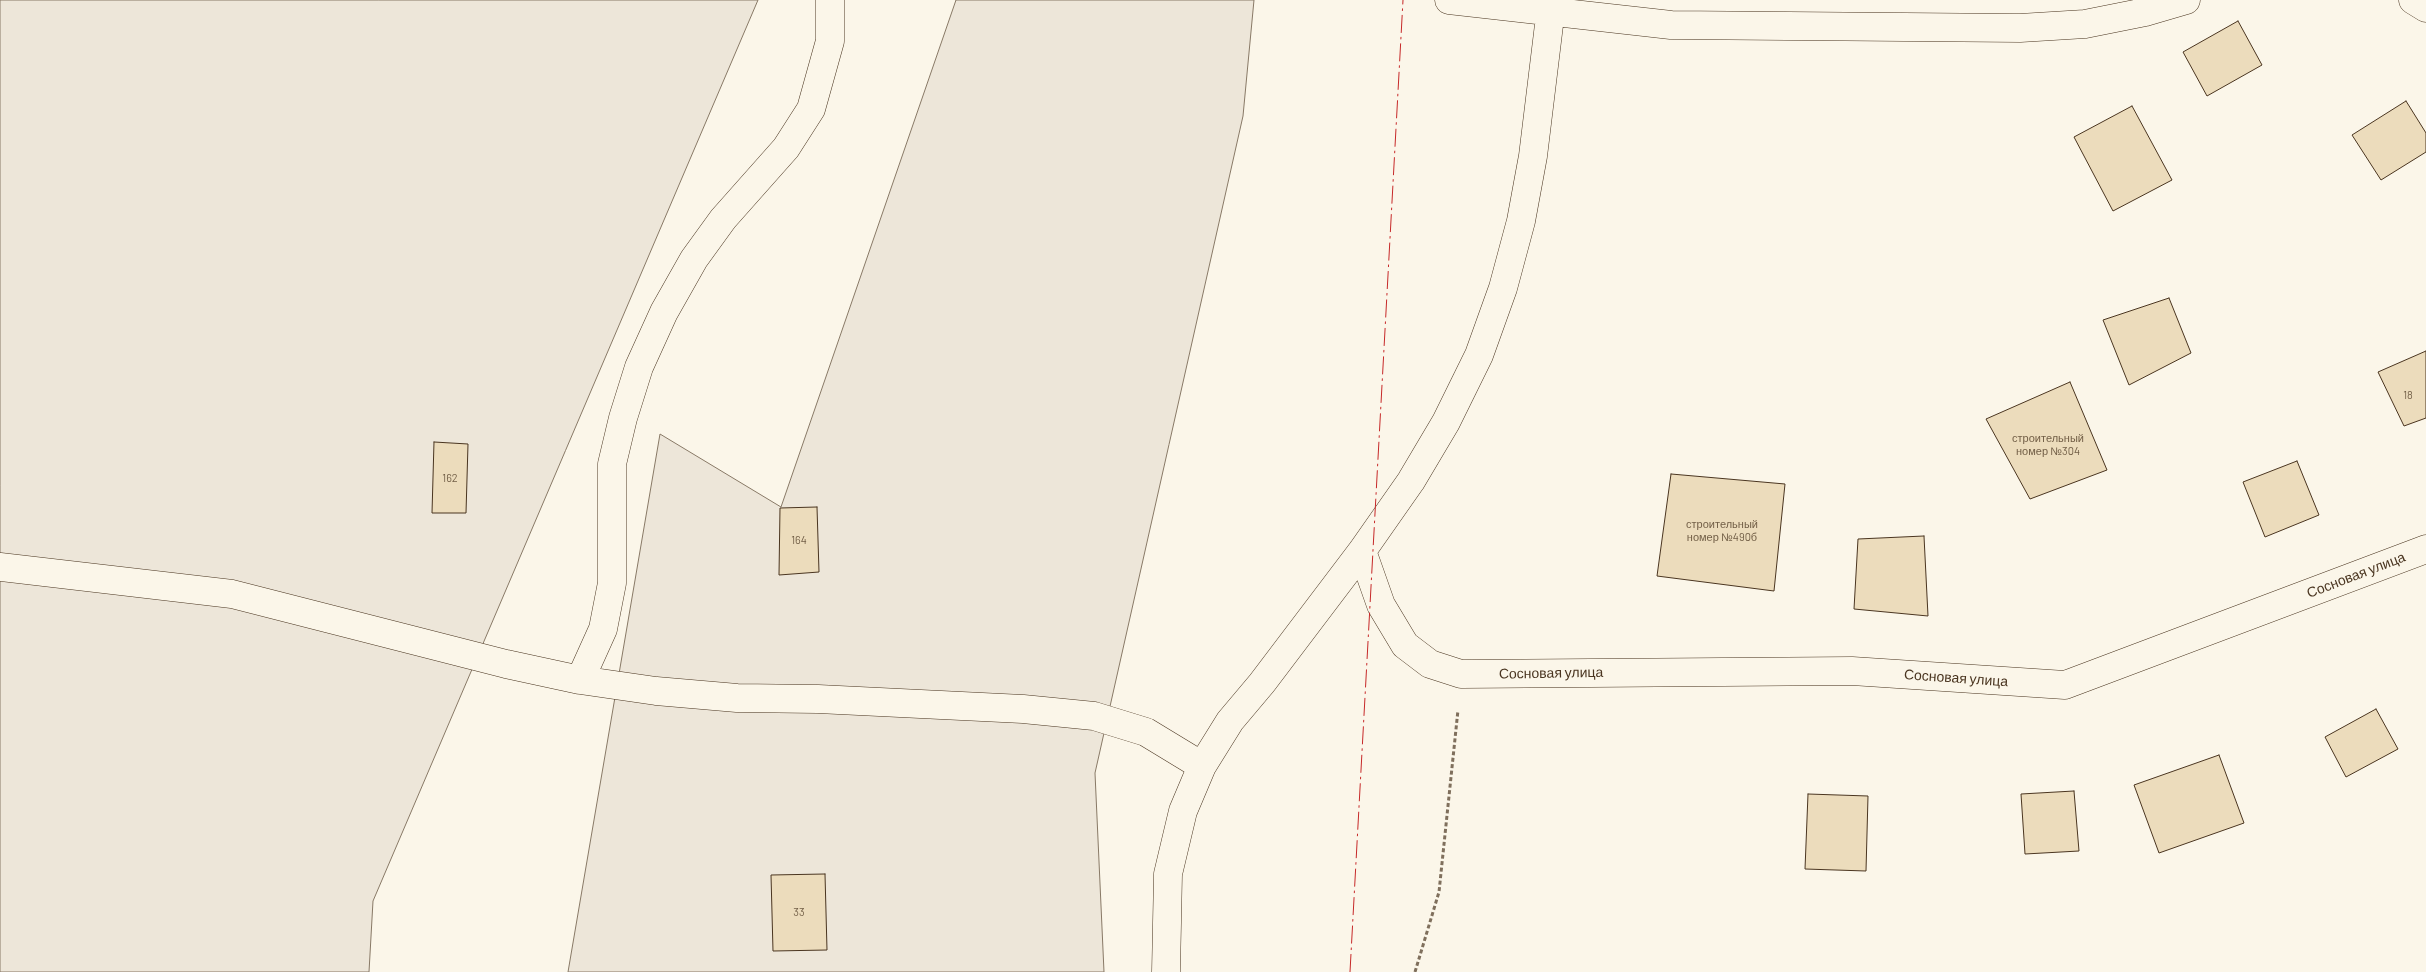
<!DOCTYPE html>
<html>
<head>
<meta charset="utf-8">
<style>
  body { margin:0 }
  canvas { display:block; background:#fbf6e9 }
</style>
</head>
<body>
<canvas width="2426" height="972"></canvas>
<script>
const c = document.querySelector('canvas').getContext('2d');
c.lineJoin = 'round';
function fillPath(path, color) { c.fillStyle = color; c.fill(path, 'evenodd'); }
const toPath = rows => new Path2D(rows.map(r => 'M' + r).join(''));
function stroke(path, color, width, dash) { c.strokeStyle = color; c.lineWidth = width; c.lineCap = dash ? 'butt' : 'round'; c.setLineDash(dash || []); c.stroke(path); }
function drawText(font, color, halo, rows, align = 'center') {
  c.font = font + ' Barlow,sans-serif'; c.lineWidth = 4; c.setLineDash([]); c.textBaseline = 'middle'; c.strokeStyle = halo; c.fillStyle = color; for (const [text, x, y, turn = 0] of rows) {
    c.save(); c.translate(x, y); c.rotate((+turn || 0) * Math.PI / 180); c.textAlign = isNaN(turn) ? turn : align; if (halo) c.strokeText(text, 0, 0); c.fillText(text, 0, 0); c.restore();
  }
}
const green = toPath([
  [0,0,758,0,373,901,369,972,0,972,0,0],
  [956,0,1254,0,1243,116,1095,773,1104,972,568,972,660,434,781,507,956,0]
]);
const building = toPath([
  [2238,21,2262,65,2207,96,2183,52,2238,21],
  [2406,101,2426,133,2426,152,2381,180,2352,135,2406,101],
  [2132,106,2172,180,2113,211,2074,137,2132,106],
  [2169,298,2191,353,2129,385,2103,320,2169,298],
  [2426,351,2426,418,2404,426,2378,372,2426,351],
  [2070,382,2107,470,2030,499,1986,419,2070,382],
  [434,442,468,444,466,513,432,513,434,442],
  [2297,461,2319,515,2265,537,2243,482,2297,461],
  [1671,474,1785,484,1774,591,1657,576,1671,474],
  [817,507,819,572,779,575,780,508,817,507],
  [1924,536,1928,616,1854,609,1858,539,1924,536],
  [2376,709,2398,749,2346,777,2325,737,2376,709],
  [2219,755,2244,823,2159,853,2134,785,2219,755],
  [2074,791,2079,851,2025,854,2021,794,2074,791],
  [1808,794,1868,796,1866,871,1805,869,1808,794],
  [825,874,827,950,773,951,771,875,825,874]
]);
const path = toPath([
  [1415,972,1439,892,1458,710]
]);
const minor = toPath([
  [1449,0,1671,25,2020,28,2085,24,2145,12,2186,0],
  [2413,0,2426,8],
  [1362,551,1381,605,1405,645,1430,664,1461,674,1852,671,2065,685,2426,549],
  [0,567,232,594,506,664,580,680,656,691,737,698,818,699,1023,709,1094,716,1146,732,1202,766],
  [580,680,603,629,612,583,612,464,623,418,639,367,664,312,694,259,723,219,786,148,811,109,830,41,830,0],
  [1166,972,1168,874,1183,811,1202,766,1230,721,1262,683,1362,551,1411,481,1446,422,1479,355,1503,288,1521,221,1533,156,1552,0]
]);
const power = toPath([
  [1350,972,1403,0]
]);
const numberNames = [
  ["18",2408,395],
  ["строительный",2048,438],
  ["номер №304",2048,451],
  ["162",450,478],
  ["строительный",1722,524],
  ["номер №490б",1722,537],
  ["164",799,540],
  ["33",799,912]
];
const streetNames = [
  ["Сосновая улица",2356,575,-21],
  ["Сосновая улица",1551,673,-1],
  ["Сосновая улица",1956,678,4]
];
fillPath(green, '#ede6d9');
stroke(green, '#887966', 1);
fillPath(building, '#ecdcbc');
stroke(building, '#4a3520', 1);
stroke(minor, '#4a3520', 29);
stroke(path, '#7f6f5c', 3, [4, 2.5]);
stroke(minor, '#fbf6e9', 28);
stroke(power, '#c62828', 1, [18, 4, 2.5, 4]);
drawText('11px', '#725f47', null, numberNames);
drawText('14px', '#4a3520', '#fbf6e9', streetNames);
</script>
</body>
</html>
